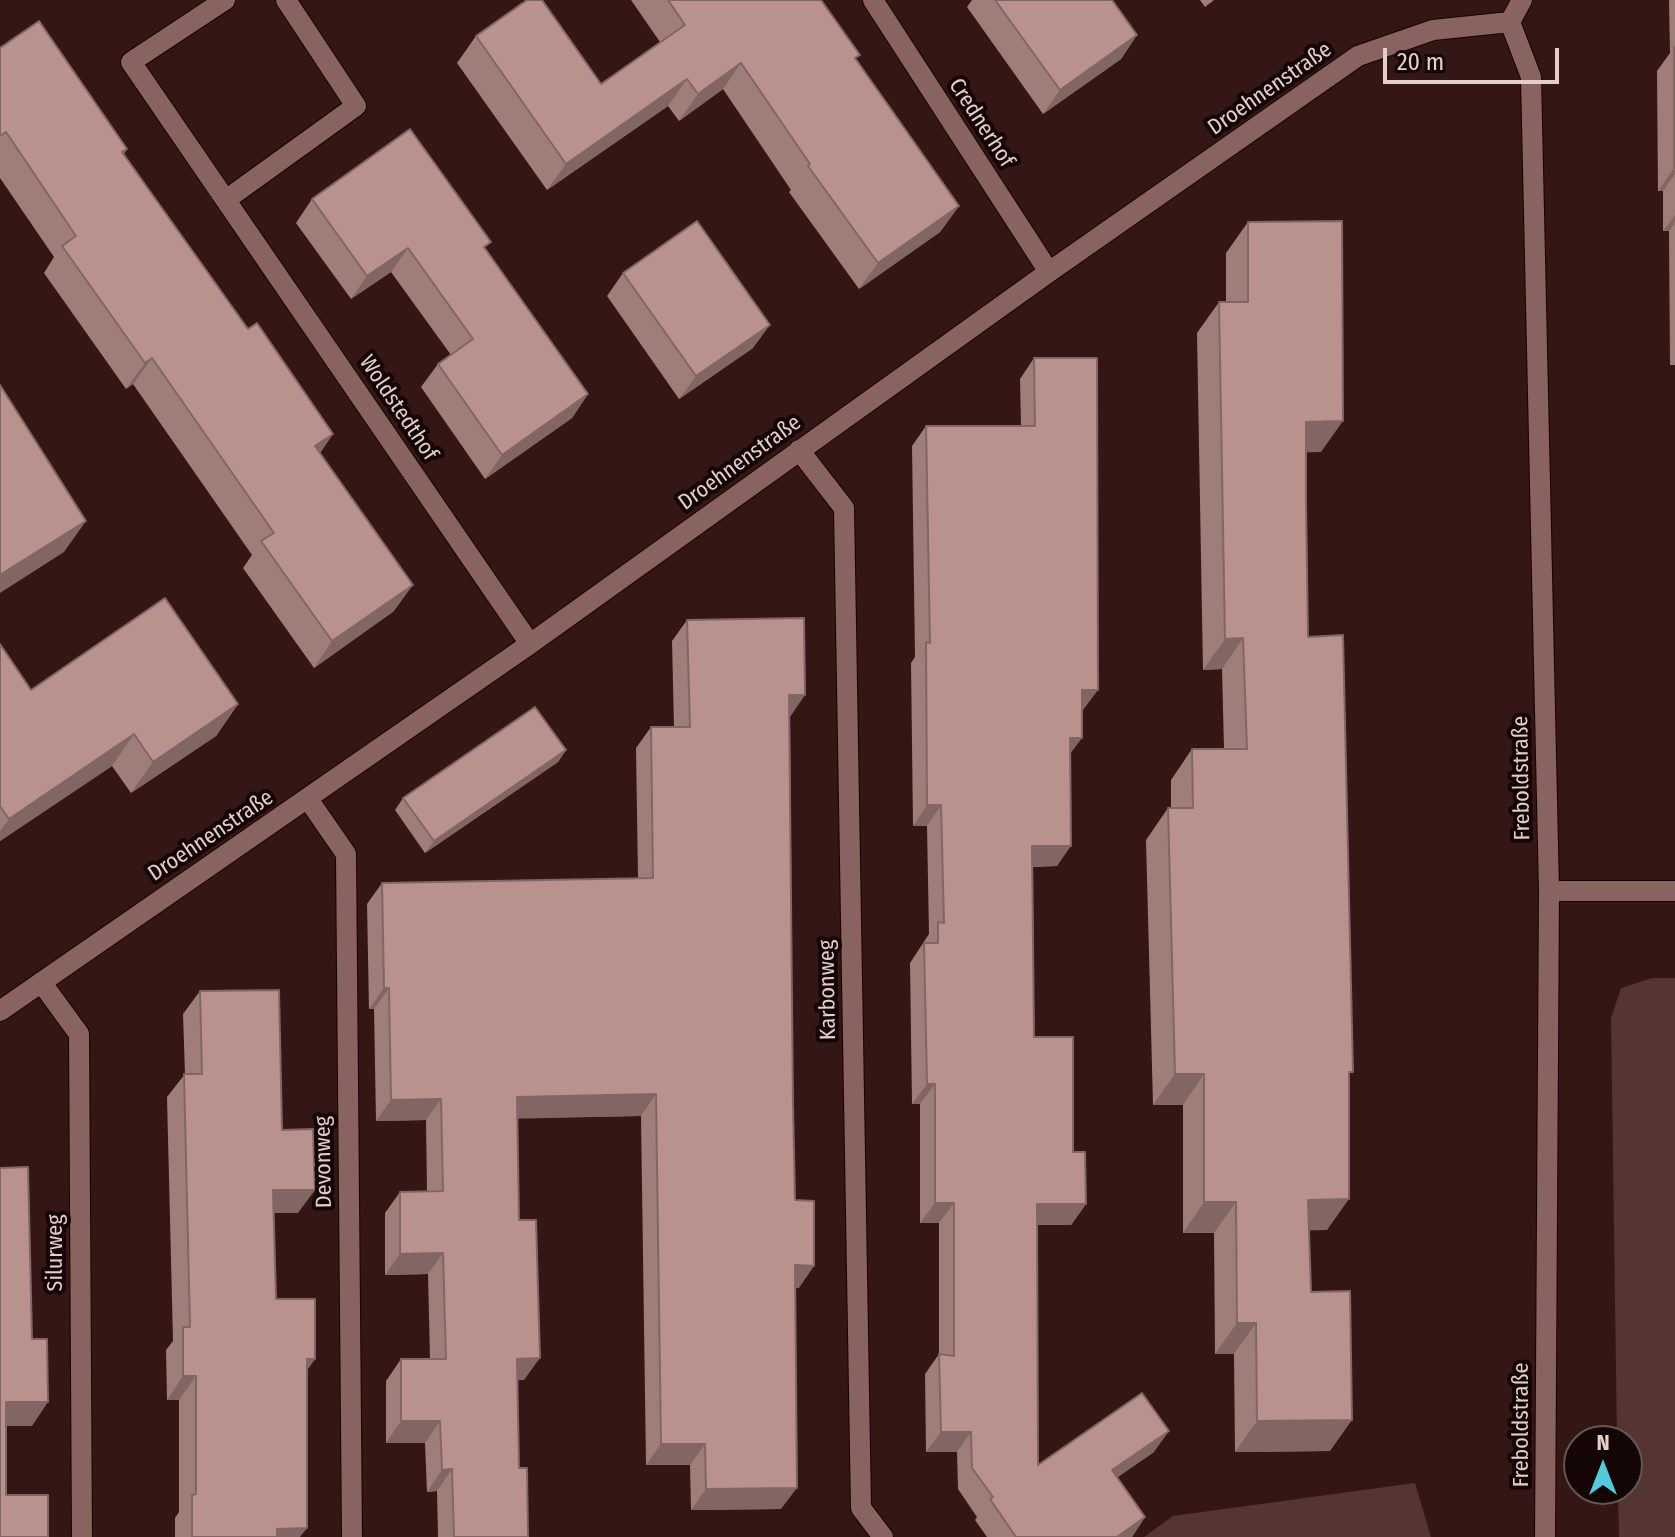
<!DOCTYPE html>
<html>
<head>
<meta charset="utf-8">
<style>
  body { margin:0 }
  #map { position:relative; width:1675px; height:1537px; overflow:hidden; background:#341614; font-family:"Fira Sans Condensed",sans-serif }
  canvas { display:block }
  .north { position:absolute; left:1563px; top:1425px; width:80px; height:80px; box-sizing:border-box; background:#130605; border:2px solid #665654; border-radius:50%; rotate:0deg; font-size:22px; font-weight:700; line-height:32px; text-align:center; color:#e3cecb }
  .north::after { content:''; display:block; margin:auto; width:28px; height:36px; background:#53cadc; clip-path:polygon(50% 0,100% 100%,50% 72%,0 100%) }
  .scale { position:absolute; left:1383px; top:48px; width:176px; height:36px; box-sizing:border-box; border:4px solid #e3cecb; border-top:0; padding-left:10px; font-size:24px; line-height:28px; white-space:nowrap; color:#e3cecb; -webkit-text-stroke:6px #130605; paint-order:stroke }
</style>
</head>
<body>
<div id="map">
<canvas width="1675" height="1537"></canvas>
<div class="north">N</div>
<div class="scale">20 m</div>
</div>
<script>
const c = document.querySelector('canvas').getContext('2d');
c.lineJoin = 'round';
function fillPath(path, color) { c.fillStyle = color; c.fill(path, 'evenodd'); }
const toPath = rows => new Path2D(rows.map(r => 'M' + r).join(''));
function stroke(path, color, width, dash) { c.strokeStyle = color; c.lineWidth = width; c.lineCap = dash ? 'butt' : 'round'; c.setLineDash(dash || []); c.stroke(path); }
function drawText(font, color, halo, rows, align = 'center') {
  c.font = font + ' "Fira Sans Condensed",sans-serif'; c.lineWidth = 8; c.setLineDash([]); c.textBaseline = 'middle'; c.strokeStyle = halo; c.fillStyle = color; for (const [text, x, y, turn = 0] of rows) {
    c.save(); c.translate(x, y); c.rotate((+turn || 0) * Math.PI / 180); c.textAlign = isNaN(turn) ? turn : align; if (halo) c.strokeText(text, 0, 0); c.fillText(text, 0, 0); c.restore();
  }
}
const green = toPath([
  [1652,978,1675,978,1675,1537,1619,1537,1618,1489,1627,1489,1627,1441,1617,1441,1611,1018,1621,988],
  [1415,1483,1431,1537,1144,1537,1173,1516]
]);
const street = toPath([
  [225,0,131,62,530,644],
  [873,0,1049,272],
  [1510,22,1531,77,1549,891,1545,1537],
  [1510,22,1522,0],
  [227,199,356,106,286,0],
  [799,450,844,508,861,1508,883,1537],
  [308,799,346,854,352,1537],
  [1549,891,1675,891],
  [41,982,79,1034,82,1537],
  [0,1011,530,644,1049,272,1358,56,1433,30,1510,22]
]);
const wall = toPath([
  [631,0,821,0,856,60,959,206,940,232,859,289,789,192,791,190,723,89,679,121,668,106,547,190,457,63,476,36,601,84,660,42],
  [972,0,1112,0,1137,35,1121,59,1043,114,967,7],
  [1200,0,1214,0,1205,7],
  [1669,0,1675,0,1675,365,1670,365,1669,231,1663,231,1663,191,1658,191,1657,71,1670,53],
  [0,48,127,149,124,154,248,329,333,434,320,453,394,611,314,668,243,568,252,555,133,384,126,389,44,273,54,257,0,178],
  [312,199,486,250,588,394,572,418,485,479,421,387,438,364,451,355,391,272,351,299,296,223],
  [1248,222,1321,452,1306,452,1308,637,1349,1077,1327,1230,1309,1230,1311,1292,1330,1451,1235,1452,1234,1354,1215,1354,1214,1233,1183,1233,1183,1105,1153,1105,1146,840,1168,808,1171,808,1171,780,1192,749,1224,749,1222,669,1203,670,1197,333,1219,302,1226,302,1226,253],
  [623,273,753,348,679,399,607,296],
  [1034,358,1083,710,1082,710,1070,754,1057,866,1033,867,1034,1037,1073,1152,1086,1204,1071,1225,1037,1225,1038,1465,1154,1452,1117,1477,1145,1517,1132,1537,987,1537,975,1520,977,1517,958,1489,957,1452,926,1452,925,1374,939,1354,939,1223,920,1223,920,1104,912,1104,910,963,929,934,927,826,913,826,911,663,915,657,912,446,926,426,1021,426,1020,379],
  [687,620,790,717,793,1104,795,1200,799,1288,795,1288,781,1509,691,1510,690,1465,646,1465,641,1116,517,1118,519,1220,524,1380,517,1380,519,1468,528,1537,438,1537,437,1491,427,1492,425,1443,386,1443,386,1381,401,1359,430,1359,428,1274,385,1275,385,1213,400,1192,427,1191,426,1120,376,1121,374,1009,369,1009,367,904,382,883,638,878,636,748,651,727,674,727,672,641],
  [0,644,31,690,238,704,216,736,131,793,112,766,0,841],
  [566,750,558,762,425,853,395,810,403,798],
  [200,991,282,1130,298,1213,274,1213,276,1299,315,1359,307,1370,300,1537,175,1537,175,1518,179,1512,179,1400,167,1400,166,1350,173,1341,167,1097,185,1074,183,1014]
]);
const shadedWall = toPath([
  [1137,35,1121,59,1043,114,1060,90],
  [741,63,723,89,679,121,698,94],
  [687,79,668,106,547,190,566,164],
  [1674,168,1675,174,1663,191,1658,191],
  [959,206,940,232,859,289,878,263],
  [1675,215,1675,223,1669,231,1663,231],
  [408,248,391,272,351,299,367,276],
  [770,325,753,348,679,399,696,376],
  [152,358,133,384,126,389,145,363],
  [588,394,572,418,485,479,502,455],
  [1343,421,1321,452,1284,453,1306,422],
  [333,434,315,460,315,446],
  [86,521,64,552,0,593,0,575],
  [413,585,394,611,314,668,332,641],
  [1243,638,1222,669,1203,670,1225,639],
  [1082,690,1098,690,1083,710,1067,710],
  [789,695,805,695,790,717],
  [238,704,216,736,131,793,153,762],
  [134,734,112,766,0,841,0,831,9,819],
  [1070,738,1082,738,1067,758],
  [566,750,558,762,425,853,434,841],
  [927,805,941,805,927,826,913,826],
  [1032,846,1071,846,1057,866,1018,867],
  [384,988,389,988,374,1009,369,1009],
  [1175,1074,1204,1074,1183,1105,1153,1105],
  [927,1084,935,1084,920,1104,912,1104],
  [656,1094,641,1116,502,1119,517,1097],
  [441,1099,426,1120,376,1121,391,1100],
  [273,1190,315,1190,298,1213,257,1213],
  [1349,1199,1327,1230,1287,1231,1308,1200],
  [1204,1202,1236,1202,1214,1233,1183,1233],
  [935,1203,954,1203,939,1223,920,1223],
  [1037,1204,1086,1204,1071,1225,1023,1225],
  [443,1253,428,1274,385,1275,400,1254],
  [795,1265,814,1266,799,1288,780,1287],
  [1237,1323,1256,1323,1234,1354,1215,1354],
  [540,1358,524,1380,502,1381,517,1359],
  [307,1359,315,1359,298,1383],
  [183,1376,196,1376,179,1400,167,1400],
  [6,1402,48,1402,32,1426,0,1426],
  [1352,1420,1330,1451,1235,1452,1257,1421],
  [401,1421,440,1421,425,1443,386,1443],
  [1169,1431,1154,1452,1098,1491,1112,1470],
  [941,1432,971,1432,957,1452,926,1452],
  [661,1444,705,1444,690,1465,646,1465],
  [452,1469,437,1491,427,1492,442,1470],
  [797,1488,781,1509,691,1510,706,1489],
  [1145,1517,1132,1537,1117,1537],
  [307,1528,300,1537,271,1537,277,1529]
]);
const building = toPath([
  [527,0,542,0,601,84,685,25,668,0,821,0,860,55,855,58,959,206,878,263,808,166,810,164,741,63,698,94,687,79,566,164,476,36,527,0],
  [995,0,1112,0,1137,35,1060,90,995,0],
  [39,21,127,149,122,152,248,329,257,323,333,434,315,446,413,585,332,641,261,541,274,533,152,358,145,363,62,246,76,236,6,132,0,136,0,48,39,21],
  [1674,47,1675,47,1675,168,1674,168,1674,47],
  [410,129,491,242,484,247,588,394,502,455,438,364,473,339,408,248,367,276,312,199,410,129],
  [697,221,770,325,696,376,623,273,697,221],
  [1342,221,1343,421,1306,422,1306,500,1308,637,1343,635,1353,1072,1349,1072,1349,1199,1308,1200,1311,1292,1350,1291,1352,1420,1257,1421,1256,1323,1237,1323,1236,1202,1204,1202,1204,1074,1175,1074,1168,808,1193,808,1192,749,1247,749,1243,638,1225,639,1219,302,1248,302,1248,222,1342,221],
  [1034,358,1097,358,1098,690,1082,690,1082,738,1070,738,1071,846,1032,846,1034,1037,1073,1037,1073,1152,1085,1152,1086,1204,1037,1204,1038,1465,1142,1393,1169,1431,1112,1470,1145,1517,1117,1537,1016,1537,990,1499,993,1497,972,1468,971,1432,941,1432,939,1354,954,1356,954,1203,935,1203,935,1084,927,1084,924,943,938,943,938,922,944,923,941,805,927,805,926,642,930,643,926,426,1035,426,1034,358],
  [0,385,86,521,0,575,0,385],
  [165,598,238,704,153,762,134,734,9,819,0,806,0,644,31,690,165,598],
  [804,618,805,695,789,695,793,1104,795,1200,814,1201,814,1266,795,1265,797,1488,706,1489,705,1444,661,1444,656,1094,517,1097,519,1220,536,1220,540,1358,517,1359,519,1468,527,1468,528,1537,454,1537,452,1469,442,1470,440,1421,401,1421,401,1359,446,1359,443,1253,400,1254,400,1192,443,1191,441,1099,391,1100,389,988,384,988,382,883,653,878,651,727,690,727,687,620,804,618],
  [535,707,566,750,434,841,403,798,535,707],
  [279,990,282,1130,313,1129,315,1190,273,1190,276,1299,315,1299,315,1359,307,1359,307,1528,277,1529,277,1537,192,1537,192,1495,196,1494,196,1376,183,1376,183,1327,190,1327,184,1074,202,1074,200,991,279,990],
  [28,1167,32,1339,47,1339,48,1402,6,1402,6,1495,48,1495,48,1537,0,1537,0,1168,28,1167]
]);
const streetNames = [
  ["Droehnenstraße",1270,89,-35],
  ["Crednerhof",981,123,57],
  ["Woldstedthof",398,408,56],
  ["Droehnenstraße",740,463,-36],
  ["Freboldstraße",1522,778,-91],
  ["Droehnenstraße",211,836,-34],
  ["Karbonweg",828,990,-91],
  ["Devonweg",324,1162,-91],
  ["Silurweg",56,1253,-90],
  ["Freboldstraße",1522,1425,-90]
];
fillPath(green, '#553532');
stroke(street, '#1a0202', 22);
stroke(street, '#88635f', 20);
fillPath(wall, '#9f7d79');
fillPath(shadedWall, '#826663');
fillPath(building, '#b9918d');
stroke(building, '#826663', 2);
drawText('22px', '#e3cecb', '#130605', streetNames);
</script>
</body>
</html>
